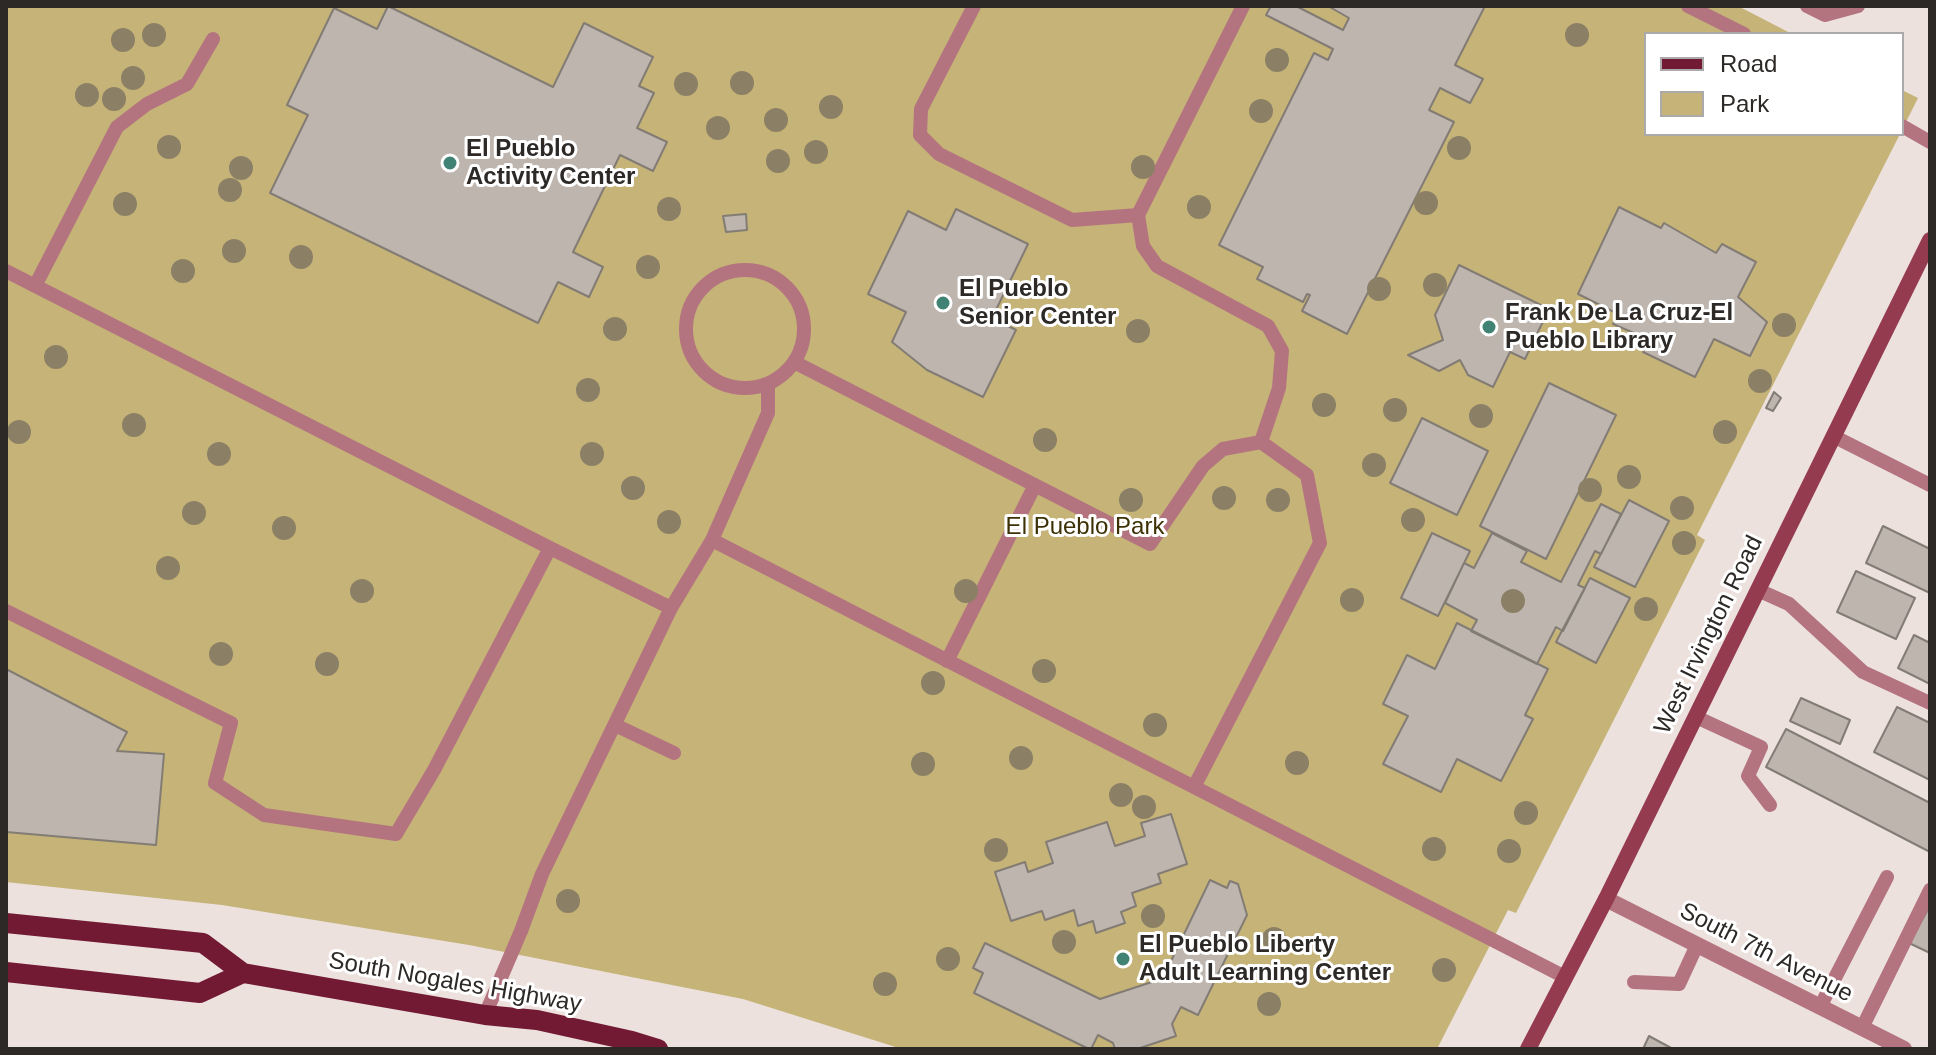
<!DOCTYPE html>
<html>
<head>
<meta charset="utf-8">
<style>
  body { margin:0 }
  #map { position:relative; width:1936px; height:1055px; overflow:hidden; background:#ece1dd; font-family:Helvetica,sans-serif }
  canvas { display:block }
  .frame { position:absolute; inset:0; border:8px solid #2d2927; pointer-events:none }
  .legend { position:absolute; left:1644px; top:32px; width:260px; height:104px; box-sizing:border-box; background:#fff; border:2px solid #aba9a9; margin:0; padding:10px 14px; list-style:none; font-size:24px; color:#2d2927 }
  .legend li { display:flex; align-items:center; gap:16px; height:40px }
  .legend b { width:40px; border:2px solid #aba9a9 }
</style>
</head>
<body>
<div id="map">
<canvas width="1936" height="1055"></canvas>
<div class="frame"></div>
<ul class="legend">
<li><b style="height:10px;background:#721934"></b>Road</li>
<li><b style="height:22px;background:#c5b378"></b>Park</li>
</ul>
</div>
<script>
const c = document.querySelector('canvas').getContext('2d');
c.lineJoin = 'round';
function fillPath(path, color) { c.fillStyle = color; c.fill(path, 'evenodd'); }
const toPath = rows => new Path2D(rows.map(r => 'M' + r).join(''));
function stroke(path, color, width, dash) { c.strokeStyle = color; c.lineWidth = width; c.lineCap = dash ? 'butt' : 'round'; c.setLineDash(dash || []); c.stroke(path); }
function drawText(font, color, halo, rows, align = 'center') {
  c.font = font + ' Helvetica,sans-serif'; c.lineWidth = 6; c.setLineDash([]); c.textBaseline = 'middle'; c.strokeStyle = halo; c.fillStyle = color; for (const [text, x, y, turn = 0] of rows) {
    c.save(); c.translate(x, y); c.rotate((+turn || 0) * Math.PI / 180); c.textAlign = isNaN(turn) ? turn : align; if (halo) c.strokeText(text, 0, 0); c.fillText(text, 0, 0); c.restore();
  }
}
const green = toPath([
  [6,6,1738,6,1792,34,1646,34,1646,134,1900,134,1697,535,1705,540,1516,913,1508,910,1437,1049,902,1049,743,999,469,945,222,905,6,882],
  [1902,90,1918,98,1902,130]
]);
const building = toPath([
  [388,6,553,87,584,23,653,57,639,86,654,93,637,128,667,142,653,171,620,155,573,252,603,267,589,297,558,282,538,323,270,193,308,115,287,105,334,8,377,29,388,6],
  [1271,6,1296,6,1343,30,1349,18,1328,6,1485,6,1455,65,1483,79,1470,103,1440,88,1429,110,1454,122,1347,334,1302,311,1310,295,1307,294,1303,302,1257,279,1263,267,1219,245,1314,53,1328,60,1333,49,1266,15,1271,6],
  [1619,207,1661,228,1664,223,1716,253,1722,244,1756,262,1738,297,1767,322,1750,356,1714,339,1695,377,1643,352,1650,340,1613,324,1618,314,1578,294,1619,207],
  [956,209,1028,244,992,318,1016,330,983,397,927,370,892,342,906,312,868,294,908,211,946,230,956,209],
  [746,214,747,230,726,232,723,216,746,214],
  [1459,265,1549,309,1525,359,1510,352,1493,387,1468,375,1460,360,1439,371,1408,355,1443,340,1435,315,1459,265],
  [1549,383,1616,415,1546,559,1480,526,1549,383],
  [1774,392,1781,398,1773,411,1766,408,1774,392],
  [1422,418,1488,451,1457,515,1390,483,1422,418],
  [1629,500,1669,521,1635,587,1594,567,1629,500],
  [1601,504,1621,514,1601,554,1595,551,1578,585,1585,588,1563,631,1556,627,1537,664,1471,631,1477,620,1445,603,1464,563,1474,568,1492,533,1527,551,1521,562,1561,582,1601,504],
  [1883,526,1930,549,1930,593,1866,563,1883,526],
  [1432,533,1470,551,1438,616,1401,598,1432,533],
  [1856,571,1915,598,1896,639,1837,612,1856,571],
  [1590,578,1630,598,1596,663,1556,642,1590,578],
  [1457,623,1548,669,1525,715,1533,719,1501,781,1457,759,1441,792,1383,764,1408,716,1383,704,1407,655,1435,669,1457,623],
  [1914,635,1930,643,1930,684,1898,668,1914,635],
  [6,669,127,732,117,751,164,754,156,845,6,832,6,669],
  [1801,698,1850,720,1840,744,1790,721,1801,698],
  [1897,707,1930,723,1930,780,1874,752,1897,707],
  [1786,729,1930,803,1930,852,1766,767,1786,729],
  [1171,814,1187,864,1158,874,1161,883,1132,893,1136,906,1121,912,1125,923,1096,933,1093,921,1078,926,1074,910,1045,920,1042,911,1011,921,995,872,1025,862,1028,872,1053,863,1046,842,1107,822,1115,846,1145,836,1141,823,1171,814],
  [1210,880,1227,888,1230,881,1238,884,1247,915,1198,1015,1181,1007,1172,1024,1176,1036,1137,1049,1115,1049,1113,1043,1098,1035,1091,1049,1089,1049,974,993,983,973,973,968,985,943,1100,999,1158,980,1161,982,1210,880],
  [1930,906,1930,953,1909,943,1930,906],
  [1649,1036,1673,1049,1643,1049,1649,1036]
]);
const lane = toPath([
  [974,6,921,109,920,135,939,154,1072,220,1138,215,1243,6],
  [1688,6,1744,34],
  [1807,6,1825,15,1858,6],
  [1902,126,1930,142],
  '686 329a59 59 0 1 1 118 0a59 59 0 1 1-118 0Z',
  [6,271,550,548,671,608],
  [35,286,117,127,147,104,187,84,213,39],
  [794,362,1150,544,1203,466,1223,449,1261,442,1279,388,1282,351,1268,326,1157,266,1143,246,1138,215],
  [1833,436,1930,485],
  [712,540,1565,977],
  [1758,590,1789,604,1863,672,1930,703],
  [6,611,231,723,215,783,264,815,396,834,434,770,550,548],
  [947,661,1035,485],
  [1696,717,1761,747,1748,776,1770,805],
  [615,725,674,753],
  [1194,787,1320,543,1307,475,1261,442],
  [1634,982,1679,984,1697,945],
  [1820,1007,1887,877],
  [485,1015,521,931,542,874,671,608,712,540,768,413,768,384],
  [1862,1028,1930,890]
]);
const street = toPath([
  [1606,899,1904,1049]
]);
const secondary = toPath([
  [1528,1049,1606,899,1930,240]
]);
const primary = toPath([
  [6,923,203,943,243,973,485,1015,537,1020,632,1041,658,1049],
  [6,972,200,993,243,973]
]);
const trees = [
  [154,35],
  [1577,35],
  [123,40],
  [1277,60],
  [133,78],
  [742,83],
  [686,84],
  [87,95],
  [114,99],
  [831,107],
  [1261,111],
  [776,120],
  [718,128],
  [169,147],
  [1459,148],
  [816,152],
  [778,161],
  [1143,167],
  [241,168],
  [230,190],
  [1426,203],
  [125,204],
  [1199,207],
  [669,209],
  [234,251],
  [301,257],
  [648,267],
  [183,271],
  [1435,285],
  [1379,289],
  [1784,325],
  [615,329],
  [1138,331],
  [56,357],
  [1760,381],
  [588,390],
  [1324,405],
  [1395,410],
  [1481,416],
  [134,425],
  [19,432],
  [1725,432],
  [1045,440],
  [219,454],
  [592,454],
  [1374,465],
  [1629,477],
  [633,488],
  [1590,490],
  [1224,498],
  [1131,500],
  [1278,500],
  [1682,508],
  [194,513],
  [1413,520],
  [669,522],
  [284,528],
  [1684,543],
  [168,568],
  [362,591],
  [966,591],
  [1352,600],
  [1513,601],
  [1646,609],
  [221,654],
  [327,664],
  [1044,671],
  [933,683],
  [1155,725],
  [1021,758],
  [1297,763],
  [923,764],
  [1121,795],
  [1144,807],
  [1526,813],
  [1434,849],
  [996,850],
  [1509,851],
  [568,901],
  [1153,916],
  [1274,939],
  [1064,942],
  [948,959],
  [1444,970],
  [885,984],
  [1269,1004]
];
const markers = [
  [450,163,8,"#408273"],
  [943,303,8,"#408273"],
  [1489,327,8,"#408273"],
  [1123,959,8,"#408273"]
];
const poiNames = [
  ["El Pueblo",466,149],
  ["Activity Center",466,177],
  ["El Pueblo",959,289],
  ["Senior Center",959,317],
  ["Frank De La Cruz-El",1505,313],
  ["Pueblo Library",1505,341],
  ["El Pueblo Liberty",1139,945],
  ["Adult Learning Center",1139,973]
];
const parkNames = [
  ["El Pueblo Park",1085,527]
];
const streetNames = [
  ["West Irvington Road",1709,635,-64],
  ["South 7th Avenue",1766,953,27],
  ["South Nogales Highway",455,983,10]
];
fillPath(green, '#c5b378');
fillPath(building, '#bdb5ae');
stroke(building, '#837c75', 2);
stroke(lane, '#b4747f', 14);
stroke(street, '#b4747f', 16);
stroke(secondary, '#953b50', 16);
stroke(primary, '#721934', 20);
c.fillStyle = '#8b8066';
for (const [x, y] of trees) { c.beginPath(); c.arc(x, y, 12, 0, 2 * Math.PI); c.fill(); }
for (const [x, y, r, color] of markers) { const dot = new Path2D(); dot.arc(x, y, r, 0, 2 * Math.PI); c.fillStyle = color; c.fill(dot); stroke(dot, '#fff', 3); }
drawText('bold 24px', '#2d2927', '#fff', poiNames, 'left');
drawText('24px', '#3c3004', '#fff', parkNames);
drawText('24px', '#2d2927', '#fff', streetNames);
</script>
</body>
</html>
